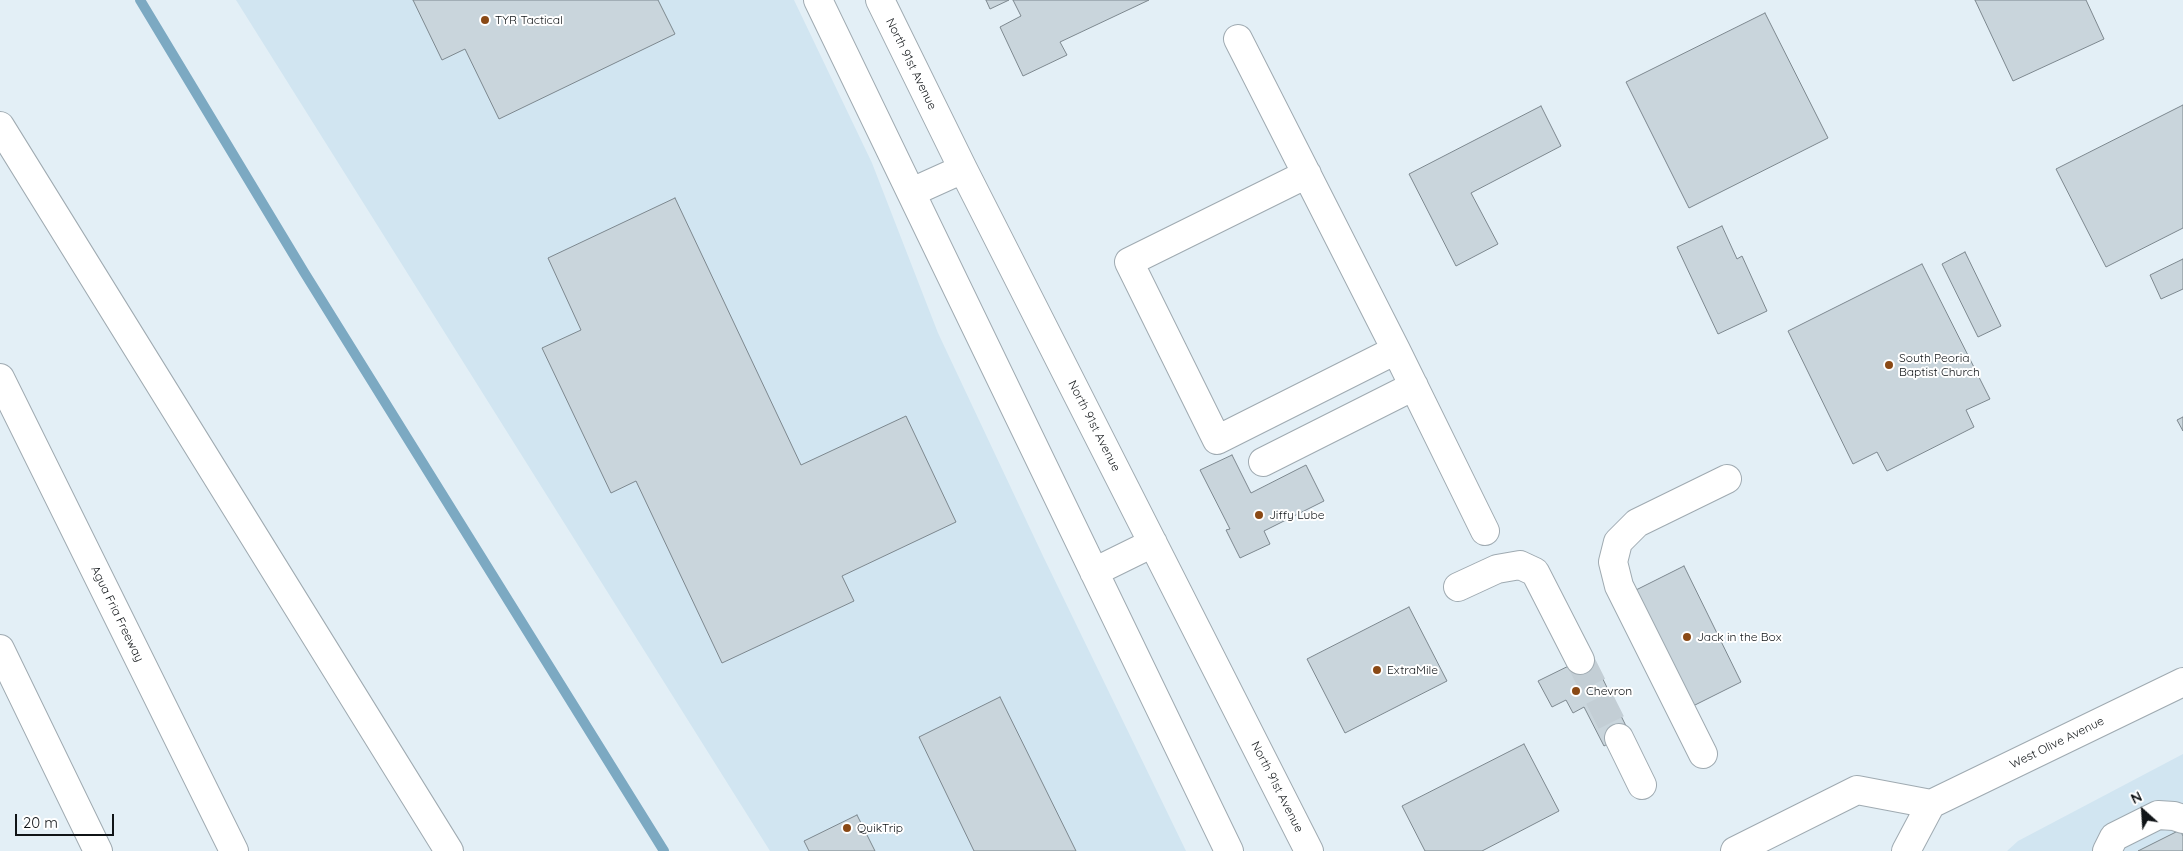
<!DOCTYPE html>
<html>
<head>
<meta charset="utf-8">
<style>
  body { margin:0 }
  #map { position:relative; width:2183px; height:851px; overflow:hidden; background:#e3eff6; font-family:Quicksand,sans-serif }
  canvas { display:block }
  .north { position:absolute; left:2118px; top:786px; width:50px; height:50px; -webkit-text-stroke:4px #fff; paint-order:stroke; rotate:334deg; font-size:14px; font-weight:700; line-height:20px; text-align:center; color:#101417 }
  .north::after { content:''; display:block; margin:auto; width:18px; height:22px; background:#101417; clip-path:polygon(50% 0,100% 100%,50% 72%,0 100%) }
  .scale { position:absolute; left:15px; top:814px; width:99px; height:22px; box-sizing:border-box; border:2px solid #101417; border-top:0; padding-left:6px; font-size:15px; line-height:18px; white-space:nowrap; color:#101417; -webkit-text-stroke:4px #fff; paint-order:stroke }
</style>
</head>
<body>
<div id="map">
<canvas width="2183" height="851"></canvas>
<div class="north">N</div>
<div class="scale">20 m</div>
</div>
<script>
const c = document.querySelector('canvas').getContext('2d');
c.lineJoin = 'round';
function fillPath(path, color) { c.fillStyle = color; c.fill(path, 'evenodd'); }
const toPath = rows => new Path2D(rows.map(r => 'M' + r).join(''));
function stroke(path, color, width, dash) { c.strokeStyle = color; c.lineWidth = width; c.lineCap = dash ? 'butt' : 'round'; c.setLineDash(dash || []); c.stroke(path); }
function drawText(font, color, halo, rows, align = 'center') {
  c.font = font + ' Quicksand,sans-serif'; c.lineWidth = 4; c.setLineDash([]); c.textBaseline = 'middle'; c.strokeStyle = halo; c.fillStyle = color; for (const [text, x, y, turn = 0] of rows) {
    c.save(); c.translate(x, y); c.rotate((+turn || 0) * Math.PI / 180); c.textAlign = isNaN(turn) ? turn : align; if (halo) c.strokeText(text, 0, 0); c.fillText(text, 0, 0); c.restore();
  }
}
const built = toPath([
  [236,0,794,0,872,163,938,333,1043,556,1186,851,770,851],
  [2183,754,2183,851,2007,851,2018,841]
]);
const stream = toPath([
  [140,0,304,272,664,851]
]);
const building = toPath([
  [413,0,658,0,675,34,499,119,465,49,442,60,413,0],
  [986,0,1009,0,990,9,986,0],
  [1013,0,1149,0,1060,42,1067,55,1023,76,1000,27,1021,16,1013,0],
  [1975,0,2086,0,2104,39,2013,81,1975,0],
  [1765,13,1828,138,1689,208,1626,82,1765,13],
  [2183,105,2183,228,2106,267,2056,169,2183,105],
  [1541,106,1561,146,1471,193,1498,244,1456,266,1409,174,1541,106],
  [675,198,801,465,906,416,956,522,842,576,854,601,722,663,636,481,611,493,542,348,581,330,548,258,675,198],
  [1722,226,1737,259,1742,256,1767,311,1718,334,1677,247,1722,226],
  [1965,252,2001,326,1978,337,1942,264,1965,252],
  [2183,259,2183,289,2161,299,2150,275,2183,259],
  [1922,264,1990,399,1966,410,1974,427,1887,471,1877,452,1853,464,1788,331,1922,264],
  [2183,417,2183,431,2177,420,2183,417],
  [1232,455,1251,493,1306,465,1324,501,1264,531,1270,544,1240,558,1226,530,1230,529,1200,470,1232,455],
  [1684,566,1741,682,1691,707,1634,591,1684,566],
  [1409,607,1447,681,1345,733,1307,659,1409,607],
  [1591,655,1629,732,1604,746,1584,707,1573,713,1566,700,1552,707,1538,681,1591,655],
  [1000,697,1076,851,974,851,919,737,1000,697],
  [1524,744,1559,811,1482,851,1425,851,1402,806,1524,744],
  [857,815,875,851,809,851,804,841,857,815],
  [2180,830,2183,836,2183,851,2138,851,2180,830]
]);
const minorTunnel = toPath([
  [1580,660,1619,738]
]);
const minor = toPath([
  [1238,39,1396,350,1485,531],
  [1307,174,1129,262,1217,440,1396,350],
  [1263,462,1414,386],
  [1458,587,1497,569,1520,565,1535,572,1580,660],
  [1619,738,1642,785],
  [1703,754,1619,586,1613,562,1618,542,1637,523,1727,479],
  [2107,851,2114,837,2158,815,2174,816,2183,819]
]);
const major = toPath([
  [818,0,1229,851],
  [880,0,963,169,1309,851],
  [912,192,963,169],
  [1094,572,1153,543],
  [1735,851,1857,790,1931,804,2183,682],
  [1906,851,1931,804]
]);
const highway = toPath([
  [0,126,449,851],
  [0,378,234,851],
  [0,649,98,851]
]);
const markers = [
  [485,20,5,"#8a4915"],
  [1889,365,5,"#8a4915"],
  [1259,515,5,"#8a4915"],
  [1687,637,5,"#8a4915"],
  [1377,670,5,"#8a4915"],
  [1576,691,5,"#8a4915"],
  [847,828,5,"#8a4915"]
];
const poiNames = [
  ["TYR Tactical",495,20],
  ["South Peoria",1899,358],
  ["Baptist Church",1899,372],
  ["Jiffy Lube",1269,515],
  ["Jack in the Box",1697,637],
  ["ExtraMile",1387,670],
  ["Chevron",1586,691],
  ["QuikTrip",857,828]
];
const streetNames = [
  ["North 91st Avenue",911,64,64],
  ["North 91st Avenue",1094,426,63],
  ["Agua Fria Freeway",117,614,64],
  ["West Olive Avenue",2057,743,-26],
  ["North 91st Avenue",1277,787,63]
];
fillPath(built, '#d1e5f1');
stroke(stream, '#7ca9c2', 10);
fillPath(building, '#c9d5dc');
stroke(building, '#7d888f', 1);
stroke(minorTunnel, '#c3ced5', 28, [28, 14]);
stroke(minor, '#9faab1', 30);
stroke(major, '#9faab1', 30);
stroke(highway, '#9faab1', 30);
stroke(minor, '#fff', 28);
stroke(major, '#fff', 28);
stroke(highway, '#fff', 28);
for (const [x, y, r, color] of markers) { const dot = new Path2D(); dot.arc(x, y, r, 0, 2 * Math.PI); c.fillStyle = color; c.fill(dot); stroke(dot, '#fff', 2); }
drawText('12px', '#101417', '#fff', poiNames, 'left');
drawText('12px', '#101417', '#fff', streetNames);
</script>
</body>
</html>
